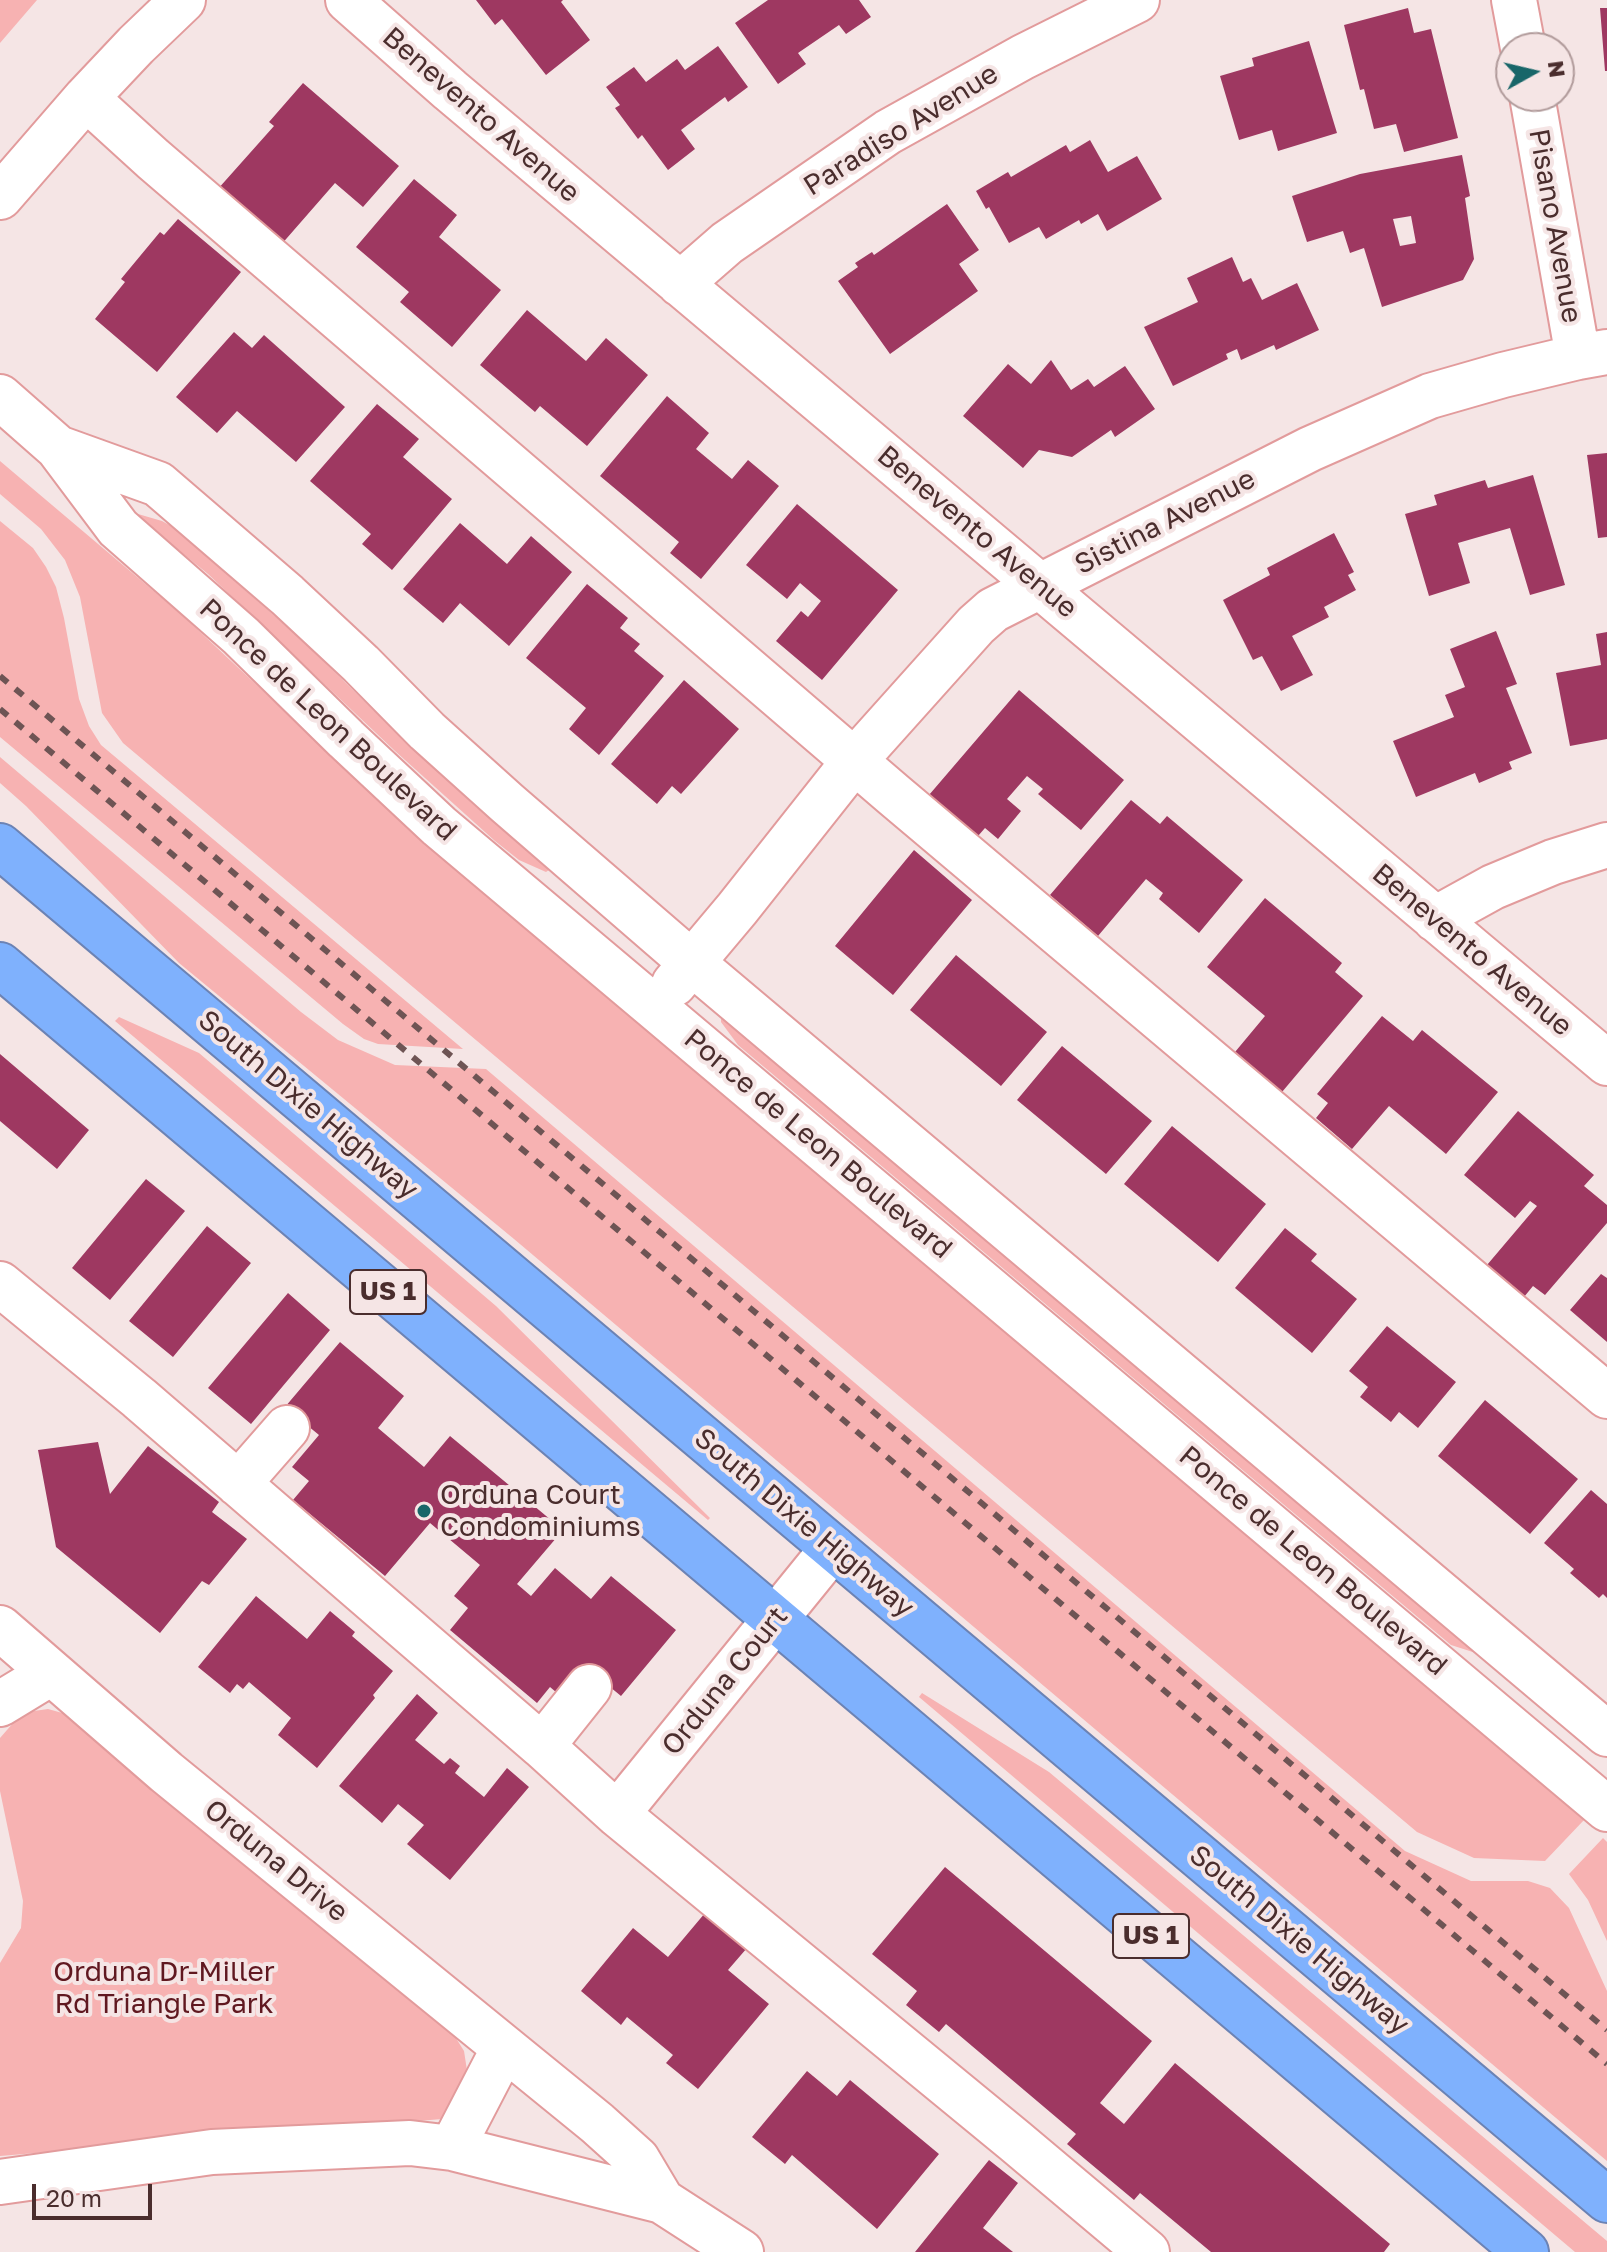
<!DOCTYPE html>
<html>
<head>
<meta charset="utf-8">
<style>
  body { margin:0 }
  #map { position:relative; width:1607px; height:2252px; overflow:hidden; background:#f5e5e5; font-family:"Golos Text",sans-serif }
  canvas { display:block }
  .north { position:absolute; left:1495px; top:32px; width:80px; height:80px; box-sizing:border-box; background:#f5e5e5; border:2px solid #b19b9b; border-radius:50%; rotate:82deg; font-size:22px; font-weight:700; line-height:32px; text-align:center; color:#4a2d2d }
  .north::after { content:''; display:block; margin:auto; width:28px; height:36px; background:#186669; clip-path:polygon(50% 0,100% 100%,50% 72%,0 100%) }
  .scale { position:absolute; left:32px; top:2184px; width:120px; height:36px; box-sizing:border-box; border:4px solid #4a2d2d; border-top:0; padding-left:10px; font-size:24px; line-height:28px; white-space:nowrap; color:#4a2d2d; -webkit-text-stroke:6px #f5e5e5; paint-order:stroke }
</style>
</head>
<body>
<div id="map">
<canvas width="1607" height="2252"></canvas>
<div class="north">N</div>
<div class="scale">20 m</div>
</div>
<script>
const c = document.querySelector('canvas').getContext('2d');
c.lineJoin = 'round';
function fillPath(path, color) { c.fillStyle = color; c.fill(path, 'evenodd'); }
const toPath = rows => new Path2D(rows.map(r => 'M' + r).join(''));
function stroke(path, color, width, dash) { c.strokeStyle = color; c.lineWidth = width; c.lineCap = dash ? 'butt' : 'round'; c.setLineDash(dash || []); c.stroke(path); }
function drawText(font, color, halo, rows, align = 'center') {
  c.font = font + ' "Golos Text",sans-serif'; c.lineWidth = 8; c.setLineDash([]); c.textBaseline = 'middle'; c.strokeStyle = halo; c.fillStyle = color; for (const [text, x, y, turn = 0] of rows) {
    c.save(); c.translate(x, y); c.rotate((+turn || 0) * Math.PI / 180); c.textAlign = isNaN(turn) ? turn : align; if (halo) c.strokeText(text, 0, 0); c.fillText(text, 0, 0); c.restore();
  }
}
const green = toPath([
  [0,0,37,0,0,43],
  [0,461,182,615,407,826,1584,1820,1545,1861,1474,1858,1417,1832,123,743,102,713,80,597,65,560,41,529,0,494],
  [138,514,162,521,173,527,301,639,412,748,475,806,549,867,549,870,546,872,519,860,495,841,395,751,208,574,139,518],
  [0,521,33,548,46,567,56,587,64,618,79,699,89,726,101,745,463,1049,378,1044,364,1039,343,1024,0,737],
  [0,757,301,1012,338,1040,395,1065,486,1069,1405,1851,1471,1881,1528,1881,1550,1888,1569,1908,1607,1991,1607,2161,514,1239,179,963,26,806,0,783],
  [721,1015,1479,1654,1451,1645,1183,1420,738,1045,721,1022],
  [119,1017,199,1053,496,1306,710,1518,708,1520,115,1021],
  [922,1693,1049,1772,1607,2241,1607,2252,1575,2252,919,1697],
  [48,1709,80,1718,449,2027,464,2051,468,2077,459,2102,442,2119,0,2156,0,1963,21,1928,23,1901,0,1791,0,1738,14,1722,27,1712],
  [1603,1838,1607,1842,1607,1941,1588,1900,1569,1874]
]);
const building = toPath([
  [476,0,563,0,561,2,590,40,546,75,502,19,495,25],
  [768,0,859,0,871,17,846,34,839,25,798,53,806,64,778,84,735,23],
  [1408,8,1414,33,1431,29,1458,138,1404,152,1396,124,1374,129,1364,89,1360,90,1344,25],
  [1600,8,1607,8,1607,71,1605,71],
  [1309,41,1337,133,1278,151,1272,130,1239,140,1220,76,1254,66,1252,58],
  [718,46,748,87,728,102,725,97,681,130,695,149,668,170,642,135,638,139,615,108,620,105,606,87,634,67,646,82,677,59,685,70],
  [303,83,399,166,363,207,335,183,280,246,217,190,274,126,269,122],
  [1090,140,1108,172,1137,156,1162,199,1107,231,1098,214,1081,224,1079,220,1046,239,1039,227,1009,243,989,207,986,209,976,191,1008,172,1011,177,1066,145,1070,152],
  [1462,155,1470,196,1465,198,1474,259,1463,280,1382,307,1364,248,1350,253,1343,231,1307,242,1292,196,1360,174],
  [1411,216,1416,243,1400,246,1393,219],
  [414,179,457,215,439,237,501,290,452,347,400,302,409,292,356,247],
  [947,204,979,250,959,264,978,291,890,354,838,281,858,267,855,263,872,252,874,255],
  [178,219,241,272,157,372,95,319,125,282,121,279,160,232,164,235],
  [1232,257,1243,282,1251,278,1262,300,1297,283,1319,330,1276,350,1274,345,1241,360,1237,349,1226,354,1228,359,1173,386,1144,327,1198,302,1187,278],
  [527,310,586,361,606,338,648,375,587,446,540,406,535,412,480,365],
  [234,332,252,348,264,335,345,407,296,462,237,411,217,433,176,397],
  [1051,360,1071,390,1088,379,1094,387,1125,366,1155,409,1115,437,1111,430,1072,457,1039,450,1023,468,963,416,1008,364,1031,384],
  [667,396,709,433,696,449,732,479,748,460,779,486,701,579,670,553,679,542,600,476],
  [377,404,419,439,403,457,452,499,392,570,362,544,371,534,310,481],
  [1607,453,1607,537,1598,538,1587,455],
  [1533,475,1565,585,1530,595,1510,528,1458,543,1470,583,1429,596,1405,514,1437,505,1434,495,1485,480,1488,488],
  [797,504,898,590,822,680,776,641,801,611,808,617,821,601,800,583,787,599,746,565],
  [460,523,507,564,531,536,572,572,509,646,460,603,443,623,403,589],
  [1334,533,1354,572,1348,575,1356,590,1324,607,1329,617,1292,636,1313,675,1281,691,1262,656,1253,660,1223,600,1270,575,1267,568],
  [587,584,628,618,620,628,640,644,634,651,664,676,599,755,569,729,586,708,526,658],
  [1496,631,1517,684,1506,688,1532,753,1509,762,1512,769,1479,783,1475,773,1416,797,1393,741,1454,717,1445,695,1465,687,1450,649],
  [1607,632,1607,739,1570,746,1556,673,1601,665,1596,634],
  [684,680,739,729,681,794,672,786,657,804,611,764],
  [1019,690,1124,780,1081,830,1038,794,1043,789,1027,776,1007,799,1021,811,998,839,985,828,978,836,929,795],
  [1131,800,1160,824,1167,816,1243,880,1199,933,1159,899,1163,893,1146,879,1098,936,1050,895],
  [914,850,972,900,893,995,835,946],
  [1265,898,1342,963,1335,972,1363,996,1282,1092,1235,1052,1265,1016,1207,967],
  [956,955,1047,1032,1001,1086,910,1010],
  [1382,1016,1413,1041,1422,1030,1498,1092,1446,1154,1389,1106,1352,1149,1316,1118,1328,1103,1317,1094],
  [1062,1046,1152,1121,1106,1174,1017,1100],
  [0,1054,89,1130,57,1169,0,1121],
  [1518,1111,1594,1175,1584,1186,1607,1205,1607,1223,1545,1295,1533,1286,1524,1297,1487,1265,1537,1206,1530,1201,1515,1218,1464,1175],
  [1172,1126,1266,1204,1218,1262,1124,1184],
  [146,1179,185,1211,110,1300,72,1268],
  [207,1226,251,1263,173,1357,129,1321],
  [1285,1228,1317,1254,1311,1261,1357,1299,1312,1353,1235,1288],
  [1601,1274,1607,1278,1607,1342,1570,1310],
  [288,1293,330,1330,251,1424,208,1388],
  [1387,1326,1456,1382,1418,1428,1399,1412,1391,1422,1360,1397,1368,1387,1349,1371],
  [340,1342,404,1396,378,1428,424,1467,450,1436,563,1530,517,1584,531,1596,555,1568,591,1599,611,1576,676,1630,621,1696,587,1668,563,1698,550,1687,537,1703,450,1630,468,1608,454,1596,480,1565,430,1523,385,1576,293,1500,309,1481,292,1467,319,1435,285,1407],
  [1485,1400,1578,1479,1530,1534,1438,1456],
  [98,1442,110,1494,148,1446,219,1502,212,1512,247,1539,209,1585,202,1581,160,1633,56,1547,38,1450],
  [1591,1490,1607,1504,1607,1598,1603,1594,1599,1598,1570,1573,1574,1569,1544,1543],
  [256,1596,307,1639,330,1611,355,1632,352,1636,393,1671,373,1695,375,1698,317,1768,278,1735,291,1718,249,1682,243,1689,237,1684,230,1693,198,1667],
  [417,1694,438,1713,415,1740,444,1764,450,1758,460,1766,455,1773,484,1797,507,1768,529,1787,450,1880,407,1844,424,1825,398,1804,382,1823,339,1786],
  [945,1867,1152,2041,1100,2103,1124,2124,1175,2063,1390,2244,1384,2252,1211,2252,1140,2193,1134,2200,1067,2144,1076,2134,946,2024,939,2032,906,2005,917,1991,872,1954],
  [705,1913,747,1948,728,1970,769,2004,698,2089,666,2063,673,2055,627,2017,621,2025,581,1991,633,1928,668,1957],
  [807,2071,837,2096,850,2080,939,2154,877,2229,792,2155,785,2164,752,2137],
  [989,2160,1018,2183,983,2228,1013,2252,915,2252]
]);
const minor = toPath([
  [348,0,450,90,1607,1063],
  [1514,0,1523,48],
  [1532,96,1578,357],
  [86,98,153,159,894,795,1607,1396],
  [0,197,86,98,136,45,183,0],
  [680,284,727,243,888,132,1023,57,1137,0],
  [0,397,58,448,118,528,241,636,346,739,439,826,1607,1809],
  [58,448,158,484,287,595,361,664,427,731,507,803,692,963,1607,1734],
  [1435,919,1493,887,1553,862,1607,845],
  [674,984,737,909,855,760,976,625,993,610,1310,449,1430,396,1503,375,1578,357,1607,352],
  [0,1284,139,1398,542,1746,617,1814,1015,2141,1147,2252],
  [238,1484,287,1428],
  [0,1628,166,1772,597,2123,637,2159,662,2201],
  [0,1704,51,1673],
  [542,1746,589,1687],
  [617,1814,833,1548],
  [452,2148,504,2048],
  [0,2182,212,2152,410,2143,452,2148,662,2201,741,2252]
]);
const highway = toPath([
  [0,846,1607,2200],
  [0,965,1526,2252]
]);
const rail = toPath([
  [0,676,1607,2030],
  [0,709,1607,2064]
]);
const markers = [
  [424,1511,8,"#186669"]
];
const shields = [
  [388,1292,76],
  [1151,1936,76]
];
const shieldNames = [
  ["US 1",388,1292],
  ["US 1",1151,1936]
];
const streetNames = [
  ["Benevento Avenue",481,115,41],
  ["Paradiso Avenue",901,130,-32],
  ["Pisano Avenue",1555,226,80],
  ["Sistina Avenue",1165,522,-27],
  ["Benevento Avenue",977,532,40],
  ["Ponce de Leon Boulevard",328,720,43],
  ["Benevento Avenue",1472,950,40],
  ["South Dixie Highway",308,1105,40],
  ["Ponce de Leon Boulevard",818,1144,40],
  ["South Dixie Highway",804,1523,40],
  ["Ponce de Leon Boulevard",1313,1561,40],
  ["Orduna Court",725,1681,-51],
  ["Orduna Drive",276,1861,39],
  ["South Dixie Highway",1299,1940,40]
];
const poiNames = [
  ["Orduna Court",440,1495],
  ["Condominiums",440,1527]
];
const parkNames = [
  ["Orduna Dr-Miller",164,1972],
  ["Rd Triangle Park",164,2004]
];
fillPath(green, '#f7b2b2');
fillPath(building, '#9e3861');
stroke(minor, '#e29b9c', 48);
stroke(highway, '#6c83b4', 48);
stroke(minor, '#fff', 44);
stroke(highway, '#7fb1fd', 44);
stroke(rail, '#6e5454', 6, [10, 10]);
for (const [x, y, r, color] of markers) { const dot = new Path2D(); dot.arc(x, y, r, 0, 2 * Math.PI); c.fillStyle = color; c.fill(dot); stroke(dot, '#f5e5e5', 3); }
for (const [x, y, w] of shields) { const box = new Path2D(); box.roundRect(x - w / 2, y - 22, w, 44, 6); c.fillStyle = '#f5e5e5'; c.fill(box); stroke(box, '#4a2d2d', 2); }
drawText('bold 26px', '#4a2d2d', null, shieldNames);
drawText('28px', '#4a2d2d', '#f5e5e5', streetNames);
drawText('28px', '#4a2d2d', '#f5e5e5', poiNames, 'left');
drawText('28px', '#601820', '#f5e5e5', parkNames);
</script>
</body>
</html>
